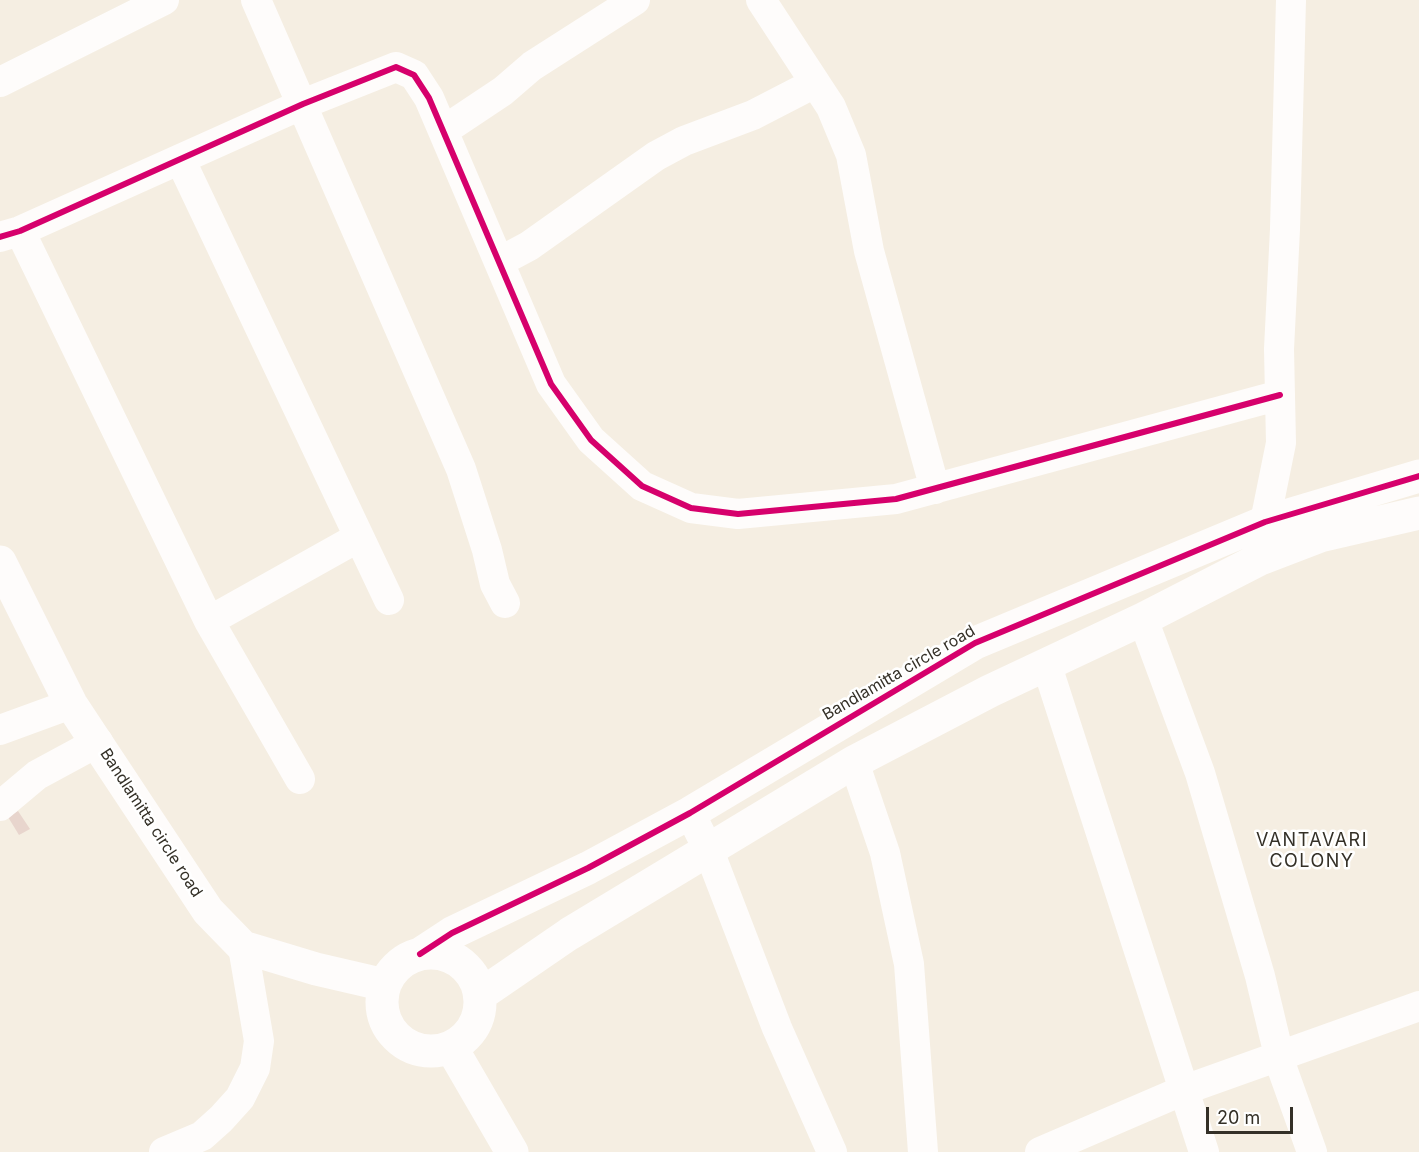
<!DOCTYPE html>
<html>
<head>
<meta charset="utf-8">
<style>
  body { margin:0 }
  #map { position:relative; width:1419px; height:1152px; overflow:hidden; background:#f5eee2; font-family:Inter,sans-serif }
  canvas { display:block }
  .scale { position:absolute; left:1206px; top:1107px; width:87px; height:27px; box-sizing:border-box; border:3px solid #343027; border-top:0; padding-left:8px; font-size:18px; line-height:21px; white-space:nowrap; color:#343027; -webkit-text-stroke:4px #fff; paint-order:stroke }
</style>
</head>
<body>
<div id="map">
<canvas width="1419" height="1152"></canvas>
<div class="scale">20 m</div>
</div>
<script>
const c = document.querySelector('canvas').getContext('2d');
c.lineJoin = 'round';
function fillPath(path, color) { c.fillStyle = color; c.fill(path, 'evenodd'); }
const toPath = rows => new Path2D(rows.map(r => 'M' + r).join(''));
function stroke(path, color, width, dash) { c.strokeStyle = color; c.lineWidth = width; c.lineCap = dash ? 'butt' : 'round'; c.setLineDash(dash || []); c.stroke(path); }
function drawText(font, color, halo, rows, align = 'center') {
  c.font = font + ' Inter,sans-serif'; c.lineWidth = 5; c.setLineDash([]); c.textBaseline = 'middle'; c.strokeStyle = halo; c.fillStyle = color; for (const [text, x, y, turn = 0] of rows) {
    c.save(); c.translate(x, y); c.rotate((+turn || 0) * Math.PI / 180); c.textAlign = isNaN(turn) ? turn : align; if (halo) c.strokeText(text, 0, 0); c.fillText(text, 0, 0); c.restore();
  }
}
const building = toPath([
  [18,811,30,829,19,835,8,817]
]);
const street = toPath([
  [256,0,461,469,487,550,495,584,505,603],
  [761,0,831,107,851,155,869,251,935,489],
  [0,82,164,0],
  [443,131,503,91,532,66,635,0],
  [180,159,389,600],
  [20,231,209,621,300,779],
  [0,237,20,231,303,104,396,67,414,75,429,98,551,384,591,440,642,486,691,508,738,514,896,499,1280,395],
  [499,262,529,246,656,156,684,141,753,115,815,83],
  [1270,543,1265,522,1281,443,1279,349,1285,229,1291,0],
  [1143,619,1200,773,1260,976,1282,1068,1312,1152],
  [209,621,359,537],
  [1047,666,1204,1152],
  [0,730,71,704],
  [854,762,885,853,909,964,923,1152],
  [0,806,37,775,98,742],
  [690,813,709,851,777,1028,832,1152],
  [164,1152,202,1136,221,1119,240,1098,255,1068,259,1041,243,947],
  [1040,1152,1184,1090,1419,1006]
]);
const secondary = toPath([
  [0,562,71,704,208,911,243,947,316,969,385,985],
  '382 1002a49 49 0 1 1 98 0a49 49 0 1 1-98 0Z',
  [420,954,452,933,588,868,690,813,975,643,1265,522,1419,476],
  [480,995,569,934,854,762,990,691,1143,619,1260,559,1320,536,1419,513],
  [451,1047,512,1152]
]);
const cycleway = toPath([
  [0,237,20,231,303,104,396,67,414,75,429,98,551,384,591,440,642,486,691,508,738,514,896,499,1280,395],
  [420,954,452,933,588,868,690,813,975,643,1265,522,1419,476]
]);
const streetNames = [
  ["Bandlamitta circle road",899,673,-30],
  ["Bandlamitta circle road",151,823,57]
];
const neighbourhoodNames = [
  ["VANTAVARI",1312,841],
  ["COLONY",1312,862]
];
fillPath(building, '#e8d5cd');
stroke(street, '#fefcfb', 30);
stroke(secondary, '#fefcfb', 33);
stroke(cycleway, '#d6006c', 6);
drawText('16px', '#343027', '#fff', streetNames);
c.letterSpacing = '1.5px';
drawText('18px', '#343027', '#fff', neighbourhoodNames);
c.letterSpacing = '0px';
</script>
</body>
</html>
